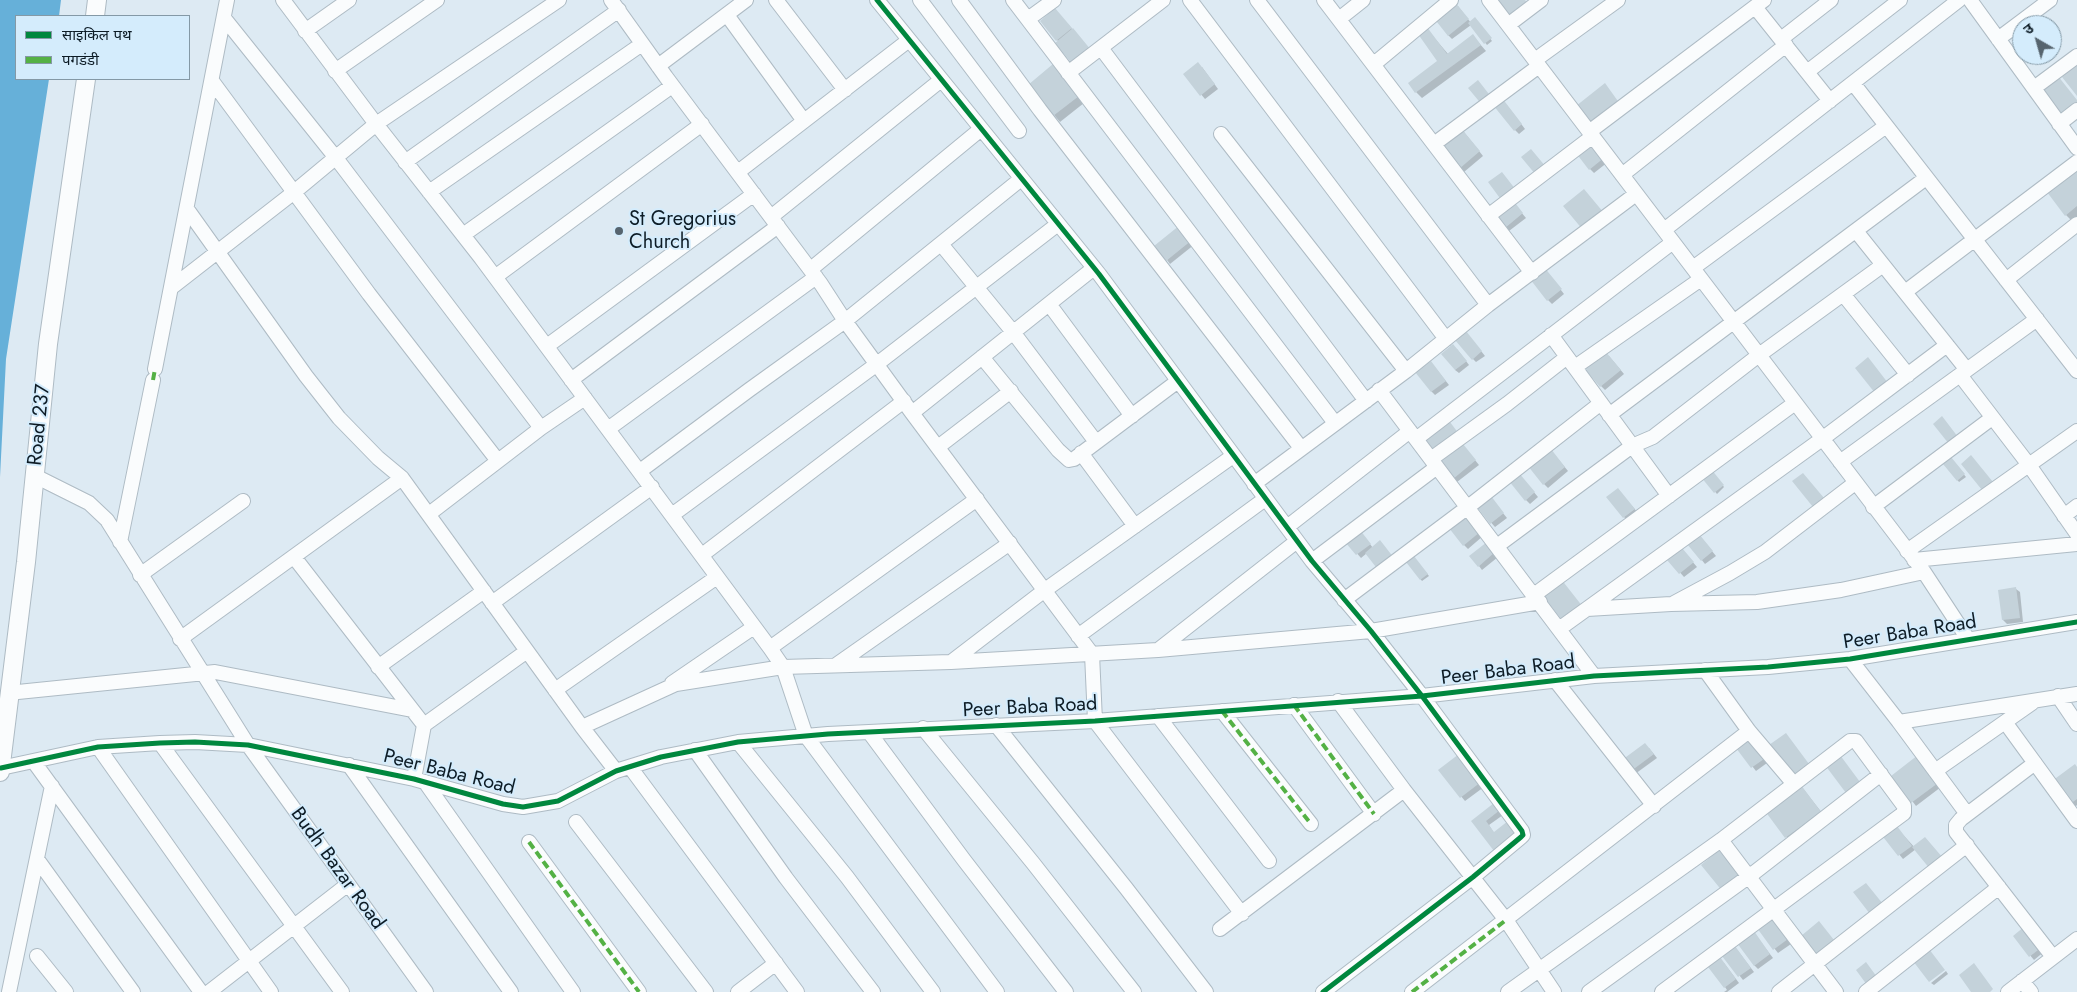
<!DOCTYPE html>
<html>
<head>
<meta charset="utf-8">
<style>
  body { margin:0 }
  #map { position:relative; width:2077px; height:992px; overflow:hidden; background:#ddeaf3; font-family:Jost,"Noto Sans Devanagari",sans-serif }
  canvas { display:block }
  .legend { position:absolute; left:15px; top:15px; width:175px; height:65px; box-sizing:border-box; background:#d4ecfc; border:1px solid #8499a6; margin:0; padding:6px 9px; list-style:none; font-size:15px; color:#0d1c26 }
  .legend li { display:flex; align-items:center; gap:10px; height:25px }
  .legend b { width:25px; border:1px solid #8499a6 }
  .north { position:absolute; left:2012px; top:15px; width:50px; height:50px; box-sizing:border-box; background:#d4ecfc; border:1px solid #8499a6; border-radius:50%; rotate:322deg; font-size:14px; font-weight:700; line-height:20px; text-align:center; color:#0d1c26 }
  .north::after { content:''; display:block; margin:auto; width:18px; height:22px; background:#56646e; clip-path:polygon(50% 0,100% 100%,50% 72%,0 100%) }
</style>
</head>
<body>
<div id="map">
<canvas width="2077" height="992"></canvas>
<ul class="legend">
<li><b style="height:6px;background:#00873e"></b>साइकिल पथ</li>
<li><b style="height:6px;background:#54b145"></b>पगडंडी</li>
</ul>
<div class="north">उ</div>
</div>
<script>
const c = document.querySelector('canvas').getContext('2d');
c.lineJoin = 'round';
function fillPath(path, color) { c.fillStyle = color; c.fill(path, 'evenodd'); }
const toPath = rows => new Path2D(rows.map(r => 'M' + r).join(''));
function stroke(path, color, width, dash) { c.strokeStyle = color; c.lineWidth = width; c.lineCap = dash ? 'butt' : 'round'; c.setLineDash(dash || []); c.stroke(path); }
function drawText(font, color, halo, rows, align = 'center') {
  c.font = font + ' Jost,sans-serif'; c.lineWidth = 4; c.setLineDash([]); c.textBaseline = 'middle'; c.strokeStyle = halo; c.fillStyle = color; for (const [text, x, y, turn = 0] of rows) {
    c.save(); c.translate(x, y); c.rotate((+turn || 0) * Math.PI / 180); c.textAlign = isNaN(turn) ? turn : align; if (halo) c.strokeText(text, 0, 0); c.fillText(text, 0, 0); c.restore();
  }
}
const water = toPath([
  [0,0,61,0,59,16,16,16,16,79,49,79,6,359,0,477]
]);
const shadow = toPath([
  [1458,6,1471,23,1475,19,1492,41,1487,45,1471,25,1452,39,1448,35],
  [1059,14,1073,30,1059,42,1057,40],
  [1427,29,1448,54,1473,36,1486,51,1422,98,1416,92,1439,61],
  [1053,66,1084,103,1060,122,1029,85],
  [1202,67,1218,89,1205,99,1184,74],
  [1506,104,1525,129,1519,134,1515,130],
  [1464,132,1483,156,1464,172,1460,168],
  [1592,142,1608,162,1594,173,1590,169],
  [2077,169,2077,217,2072,221,2066,215],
  [1511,200,1526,218,1509,231,1506,227],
  [1184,231,1195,244,1170,264,1167,260],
  [1548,273,1564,294,1552,304,1548,300],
  [1470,337,1485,356,1476,362,1473,359],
  [1457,349,1469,365,1459,373,1455,370],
  [1609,356,1624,374,1605,390,1601,386],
  [1434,366,1449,385,1435,395,1431,391],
  [1467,450,1479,465,1457,482,1454,478],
  [1554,454,1568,471,1548,488,1544,484],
  [1951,459,1966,477,1959,482,1945,464],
  [1711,471,1724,487,1717,494,1703,477],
  [1523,479,1538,497,1530,504,1526,500],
  [1621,493,1638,513,1628,521,1624,517],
  [1494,502,1507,518,1495,527,1478,508],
  [1466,516,1483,536,1468,549,1464,545],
  [1364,536,1373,548,1361,558,1347,542],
  [1703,540,1716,556,1705,564,1689,544],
  [1486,544,1498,557,1482,570,1479,566],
  [1686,554,1697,567,1684,577,1669,560],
  [1415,559,1429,576,1422,581,1407,562],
  [2016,589,2020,592,2023,622,2007,624,2003,620],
  [1752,744,1767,763,1756,771,1738,748],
  [1649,748,1657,758,1635,774,1624,760],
  [1462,759,1484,787,1465,801,1439,770],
  [1922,761,1941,787,1916,806,1893,776],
  [2077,768,2077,805,2075,807,2071,803],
  [1801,786,1826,818,1792,844,1767,811],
  [1494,805,1503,815,1489,825,1494,833,1499,854,1473,821],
  [1897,828,1916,849,1903,859,1882,834],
  [1775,922,1791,944,1778,953,1758,928],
  [2014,936,2045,951,2034,960],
  [1757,937,1773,958,1758,969,1754,965],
  [1735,947,1754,972,1743,980,1724,956],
  [1724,963,1739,983,1727,992,1724,992,1727,990,1725,987],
  [1946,971,1948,974,1934,985,1931,983]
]);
const building = toPath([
  [1498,0,1525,0,1528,4,1511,17],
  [1454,1,1469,19,1448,36,1433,17],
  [1055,8,1072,28,1056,41,1040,21],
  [1475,17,1492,38,1484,44,1468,23],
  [1427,27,1447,54,1473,34,1481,45,1415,93,1408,83,1437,61,1418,34],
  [1073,28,1091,50,1073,65,1055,43],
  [1198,62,1215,84,1200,96,1183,74],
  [1053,64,1079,96,1053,116,1028,85],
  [2077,64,2077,96,2062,77],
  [2058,76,2077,100,2077,102,2059,116,2039,91],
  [1478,80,1492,98,1483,106,1468,88],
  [1605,83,1620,104,1592,126,1576,106],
  [1502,98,1522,124,1514,131,1493,105],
  [1460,127,1480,151,1459,169,1439,144],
  [1592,140,1605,157,1589,170,1576,153],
  [1531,149,1546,167,1536,175,1521,157],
  [2077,168,2077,206,2065,216,2047,192],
  [1502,172,1516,190,1502,201,1488,182],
  [1584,189,1604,213,1583,230,1563,206],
  [1512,199,1523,213,1505,228,1493,214],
  [1180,225,1192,240,1166,261,1154,246],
  [1544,267,1562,289,1547,301,1530,279],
  [1466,331,1482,351,1472,360,1455,340],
  [1453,344,1467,361,1455,370,1441,354],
  [1605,351,1621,370,1600,387,1584,368],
  [1868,357,1888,383,1875,393,1855,368],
  [1431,361,1446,381,1431,392,1415,372],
  [1942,416,1958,437,1949,444,1933,424],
  [1447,418,1459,434,1433,453,1421,439],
  [1463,444,1476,460,1453,479,1440,462],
  [1551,449,1565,467,1543,485,1528,466],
  [1971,455,1993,482,1982,490,1961,464],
  [1951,457,1965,474,1957,481,1943,464],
  [1711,469,1724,485,1714,493,1701,477],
  [1519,473,1535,492,1525,501,1509,481],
  [1803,473,1824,498,1813,507,1792,481],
  [1618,488,1635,509,1623,518,1606,497],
  [1491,496,1504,513,1490,524,1477,507],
  [1466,515,1480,532,1463,546,1449,528],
  [1360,530,1371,544,1356,555,1345,542],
  [1699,534,1713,551,1701,561,1687,544],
  [1380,540,1394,558,1379,571,1365,553],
  [1487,542,1495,552,1478,567,1469,556],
  [1682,548,1694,562,1679,574,1667,560],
  [1414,556,1428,574,1420,580,1406,562],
  [1561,579,1583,607,1564,623,1541,593],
  [2016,587,2020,618,2002,620,1998,590],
  [1786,733,1809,764,1792,776,1769,745],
  [1749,738,1764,759,1751,768,1736,748],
  [1645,743,1654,754,1631,771,1622,760],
  [1459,754,1481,782,1460,798,1438,770],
  [1840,755,1860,782,1846,793,1825,765],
  [1918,755,1938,783,1911,803,1891,776],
  [2075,764,2077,767,2077,799,2070,804,2052,781],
  [1801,785,1821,812,1785,838,1765,811],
  [1494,803,1500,810,1486,821,1494,832,1508,821,1517,833,1494,851,1471,821],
  [1894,822,1912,846,1898,856,1880,833],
  [1925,837,1943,858,1930,869,1912,847],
  [1719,850,1741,877,1723,892,1701,865],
  [1866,883,1883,904,1870,914,1853,892],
  [1771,917,1788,939,1773,950,1757,928],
  [1819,921,1834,940,1816,955,1801,936],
  [2025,926,2042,947,2029,957,2013,936],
  [1754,931,1770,954,1754,966,1737,943],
  [1735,946,1751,968,1738,977,1722,956],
  [1929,949,1945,970,1929,982,1913,961],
  [1720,957,1736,979,1724,988,1708,967],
  [1866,962,1877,977,1867,985,1856,970],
  [1974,963,1993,989,1990,992,1971,992,1959,975]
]);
const minor = toPath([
  [283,0,376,124,481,258,770,648,783,667,806,736,997,992],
  [611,0,666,77,821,284,845,321,912,413,1092,654,1095,721,1242,914],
  [776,0,845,90],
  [877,0,1099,274,1312,561,1371,631,1422,696,1522,831,1523,835,1521,837,1473,877,1323,992],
  [920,0,1019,131],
  [959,0,1040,110,1301,448],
  [1013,0,1335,423],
  [1190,0,1446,339],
  [1257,0,1488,305],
  [1324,0,1532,273],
  [1489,0,1924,572,1968,639],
  [1970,0,2077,148],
  [1755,7,1830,101],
  [727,15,804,121],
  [224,18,336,158,541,428],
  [1028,19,1054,0],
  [1339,19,1363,0],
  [1508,25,1541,0],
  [305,31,349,0],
  [1781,39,1831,0],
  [1998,39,2050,0],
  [1101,48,1366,401],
  [1535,60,1618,0],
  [1374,64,1451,0],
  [658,66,746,0],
  [335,71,437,0],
  [1807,72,1900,0],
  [1068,73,1163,0],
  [212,81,369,294,498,461],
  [1853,83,2077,371],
  [2034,88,2077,56],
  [2059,124,2077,110],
  [1589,132,1764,0],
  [1221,134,1406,371],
  [1434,144,1539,66],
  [405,162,619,10],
  [738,172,909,40],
  [1622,175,1786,45],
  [429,192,642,44],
  [187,209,306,376,339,418,378,458,402,478,582,727,616,771],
  [1488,216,1593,136],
  [771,217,941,80],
  [1664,230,1959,0],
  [1856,231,1967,370],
  [463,235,672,86],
  [941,244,1013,332,1096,442],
  [1693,268,1886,126],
  [811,269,981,129],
  [495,277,702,124],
  [2006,280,2077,224],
  [171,288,293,193,376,124,559,0],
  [1905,292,2077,162],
  [1843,294,1908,375],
  [1049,304,1132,416],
  [1551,335,1669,496],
  [547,346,754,194],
  [982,357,1058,450,1069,460,1074,459,1178,381],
  [1575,367,1701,279],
  [155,369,227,0],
  [1960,375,2029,465,2077,534],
  [571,380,778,226],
  [1379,390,1594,676],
  [912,413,1094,268],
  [1609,415,1926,178],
  [608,429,816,277],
  [1416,439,1673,242],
  [938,447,1011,391],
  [1081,453,1135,526],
  [1431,459,1507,404,1567,357],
  [1840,462,2037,319],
  [640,471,749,390,845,321,1021,179],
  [35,476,89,503,107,520,248,745,426,992],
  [1254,484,1406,371,1488,305,1636,194],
  [1873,507,1992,418],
  [429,514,541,428,585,398],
  [672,515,877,364,1058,224],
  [2064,516,2077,506],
  [1287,527,1410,431],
  [120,542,153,380],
  [1497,546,1632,446,1653,437,1759,355,1883,265],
  [1907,551,2077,431],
  [702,555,904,401],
  [294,557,424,725,414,779],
  [1914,560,2077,544],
  [1312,561,1437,467],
  [140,575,243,501],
  [1534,595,1795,403],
  [1344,600,1468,507,1601,403],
  [492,603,652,487],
  [1674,603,1730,573,1765,552,1855,483],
  [1587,609,1671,604,1757,602,1841,590,1924,572],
  [1559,629,1822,439,1947,345],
  [1078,636,1265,499],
  [180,639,402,478],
  [770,648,977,499],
  [1158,650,1297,541],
  [1850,659,1899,722,1967,814],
  [951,662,1045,590,1233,456],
  [836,665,1010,543],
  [378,667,484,591],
  [1705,670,1749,731,1794,784],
  [1555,680,1654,806],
  [672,683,754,627],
  [555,690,717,577],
  [8,693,215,672,412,710],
  [2058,696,2077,724],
  [1338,701,1404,790,1506,920,1554,992],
  [1294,705,1374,814],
  [1222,711,1311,824],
  [1158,716,1269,861],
  [1899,722,2077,694],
  [2005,722,2077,821],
  [424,725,527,651],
  [996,725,1126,888,1206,992],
  [582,727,676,684,783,667,951,662,1158,650,1371,631,1540,602],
  [923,728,1033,863,1134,992],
  [869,732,964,860,1066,992],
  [738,742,847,877,933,992],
  [160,743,342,992],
  [98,747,271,992],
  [695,750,786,878,873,992],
  [34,762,201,992],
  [2035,763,1961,819,1956,825,1956,832,2053,957],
  [349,765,511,992],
  [630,767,797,992],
  [1,768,98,747,160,743,195,742,248,745,414,779,503,804,523,807,558,801,616,771,661,757,738,742,828,734,1095,721,1422,696,1594,676,1768,667,1850,659,2077,622],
  [1935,771,2032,703],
  [425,782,573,992],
  [576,822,706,992],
  [1721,840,1836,992],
  [529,842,639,992],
  [37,859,133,992],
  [1220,929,1404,790],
  [37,956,66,992],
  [2022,981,2031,992],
  [9,992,52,786],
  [209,992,347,885],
  [738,992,776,963],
  [1412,992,1749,731],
  [1508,992,1721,840,1850,741,1856,741,1904,806,1904,813,1662,992],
  [1589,992,1755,872,1881,774],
  [1779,992,1967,845],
  [1866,992,1999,887],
  [2008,992,2077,939]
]);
const tertiary = toPath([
  [95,16,97,0],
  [0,772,26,562,48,344,86,79]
]);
const quiet = toPath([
  [153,380,155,369],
  [1294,705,1374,814],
  [1222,711,1311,824],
  [529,842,639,992],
  [1412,992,1506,920]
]);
const cycleway = toPath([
  [877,0,1099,274,1312,561,1371,631,1422,696,1522,831,1523,835,1521,837,1473,877,1323,992],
  [1,768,98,747,160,743,195,742,248,745,414,779,503,804,523,807,558,801,616,771,661,757,738,742,828,734,1095,721,1422,696,1594,676,1768,667,1850,659,2077,622]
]);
const markers = [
  [619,231,5,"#56646e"]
];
const poiNames = [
  ["St Gregorius",629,220],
  ["Church",629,243]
];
const streetNames = [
  ["Road 237",40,425,-84],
  ["Peer Baba Road",1910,633,-9],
  ["Peer Baba Road",1508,671,-7],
  ["Peer Baba Road",1030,708,-3],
  ["Peer Baba Road",449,773,14],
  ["Budh Bazar Road",337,869,54]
];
fillPath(water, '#66b0d9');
fillPath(shadow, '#0003');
fillPath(building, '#c4d2da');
stroke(minor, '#aebbc4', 16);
stroke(tertiary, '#aebbc4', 20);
stroke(minor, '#fafcfd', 14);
stroke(tertiary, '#fafcfd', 18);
stroke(quiet, '#54b145', 4, [8, 4]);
stroke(cycleway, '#00873e', 5);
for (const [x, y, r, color] of markers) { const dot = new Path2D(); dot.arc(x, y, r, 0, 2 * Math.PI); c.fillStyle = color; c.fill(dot); stroke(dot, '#d4ecfc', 2); }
drawText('20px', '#0d1c26', '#d4ecfc', poiNames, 'left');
drawText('20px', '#0d1c26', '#d4ecfc', streetNames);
</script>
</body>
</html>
